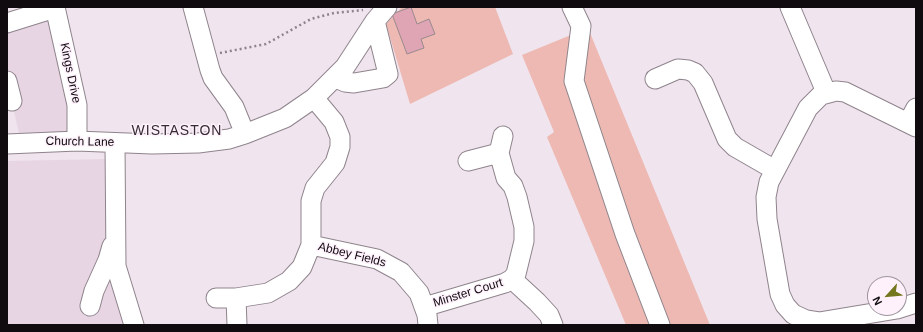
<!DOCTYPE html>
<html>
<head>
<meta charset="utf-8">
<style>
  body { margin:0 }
  #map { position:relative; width:923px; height:332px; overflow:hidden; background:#f0e4ee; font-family:Arial,sans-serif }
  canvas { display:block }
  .frame { position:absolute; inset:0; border:8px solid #0f0b0f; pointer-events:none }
  .north { position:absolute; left:867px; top:276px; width:40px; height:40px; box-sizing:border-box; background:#fef1fb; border:1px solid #9e959d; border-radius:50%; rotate:243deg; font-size:11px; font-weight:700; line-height:16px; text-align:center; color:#0f0b0f }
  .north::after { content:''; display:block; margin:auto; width:14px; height:18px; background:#75771f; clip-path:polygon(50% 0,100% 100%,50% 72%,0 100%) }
</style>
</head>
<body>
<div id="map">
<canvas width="923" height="332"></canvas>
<div class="frame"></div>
<div class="north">N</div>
</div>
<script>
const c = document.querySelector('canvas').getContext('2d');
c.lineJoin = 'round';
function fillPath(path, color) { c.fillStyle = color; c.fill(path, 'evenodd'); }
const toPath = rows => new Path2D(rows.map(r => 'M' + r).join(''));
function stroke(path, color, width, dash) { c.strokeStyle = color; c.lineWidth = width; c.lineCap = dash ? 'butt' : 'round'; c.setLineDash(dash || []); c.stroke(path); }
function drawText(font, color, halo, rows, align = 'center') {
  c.font = font + ' Arial,sans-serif'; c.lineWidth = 3; c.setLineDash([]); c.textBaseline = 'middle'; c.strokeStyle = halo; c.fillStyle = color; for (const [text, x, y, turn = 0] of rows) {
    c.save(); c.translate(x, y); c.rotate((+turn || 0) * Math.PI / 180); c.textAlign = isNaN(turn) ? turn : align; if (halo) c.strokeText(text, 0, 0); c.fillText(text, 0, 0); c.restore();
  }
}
const built = toPath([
  [55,8,77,141,21,142,7,81,7,23],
  [106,159,130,325,7,325,7,161]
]);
const green = toPath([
  [402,7,495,7,513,54,410,104,386,24],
  [588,28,710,325,626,325,547,137,554,132,522,55]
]);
const building = toPath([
  [411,7,417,24,429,19,435,34,421,39,424,48,407,54,392,14,411,7]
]);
const path = toPath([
  [220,53,266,44,311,19,334,13,363,10]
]);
const minor = toPath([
  [55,7,77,105,77,141],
  [193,7,210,70,213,78,234,107,245,134],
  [572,7,581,26,574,81,625,234,660,325],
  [790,7,826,92],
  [7,23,55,8],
  [336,78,345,82,354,83,383,78,388,74,375,21],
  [655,79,678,69,688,70,695,73,703,83,727,139,735,147,775,170],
  [7,81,12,101],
  [908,123,916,108],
  [916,127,845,92,836,91,821,95,808,108,769,182,766,197,767,219,780,294,785,305,793,314,806,320,819,322,897,309,916,303],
  [115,143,116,266,134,325],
  [7,144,77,141,152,144,198,143,229,139,245,134,285,118,314,98,345,67,375,21,387,7],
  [468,161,499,153],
  [311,245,377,259,401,272,419,293,427,315,428,325],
  [512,279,537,302,549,315,553,325],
  [216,298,236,298],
  [90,306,94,291,108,260,112,246],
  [424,307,505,283,512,279,516,274,524,241,524,227,517,197,513,186,506,178,499,153,503,136],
  [237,325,236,298,268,293,289,281,302,267,311,245,311,201,315,188,335,163,340,147,340,137,334,122,314,98]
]);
const streetNames = [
  ["Kings Drive",70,73,78],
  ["Church Lane",80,142,1],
  ["Abbey Fields",352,255,14],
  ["Minster Court",468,293,-17]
];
const quarterNames = [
  ["WISTASTON",177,131]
];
fillPath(built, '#e7d5e4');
fillPath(green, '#edb9b2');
fillPath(building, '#dfa5b5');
stroke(building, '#998a8e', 1);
stroke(minor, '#8f848c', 21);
stroke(path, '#8e858c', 2.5, [2, 3]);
stroke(minor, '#fff', 19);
drawText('12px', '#0f0b0f', '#fef1fb', streetNames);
c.letterSpacing = '1px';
drawText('14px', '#352c33', '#fef1fb', quarterNames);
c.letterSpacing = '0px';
</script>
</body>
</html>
